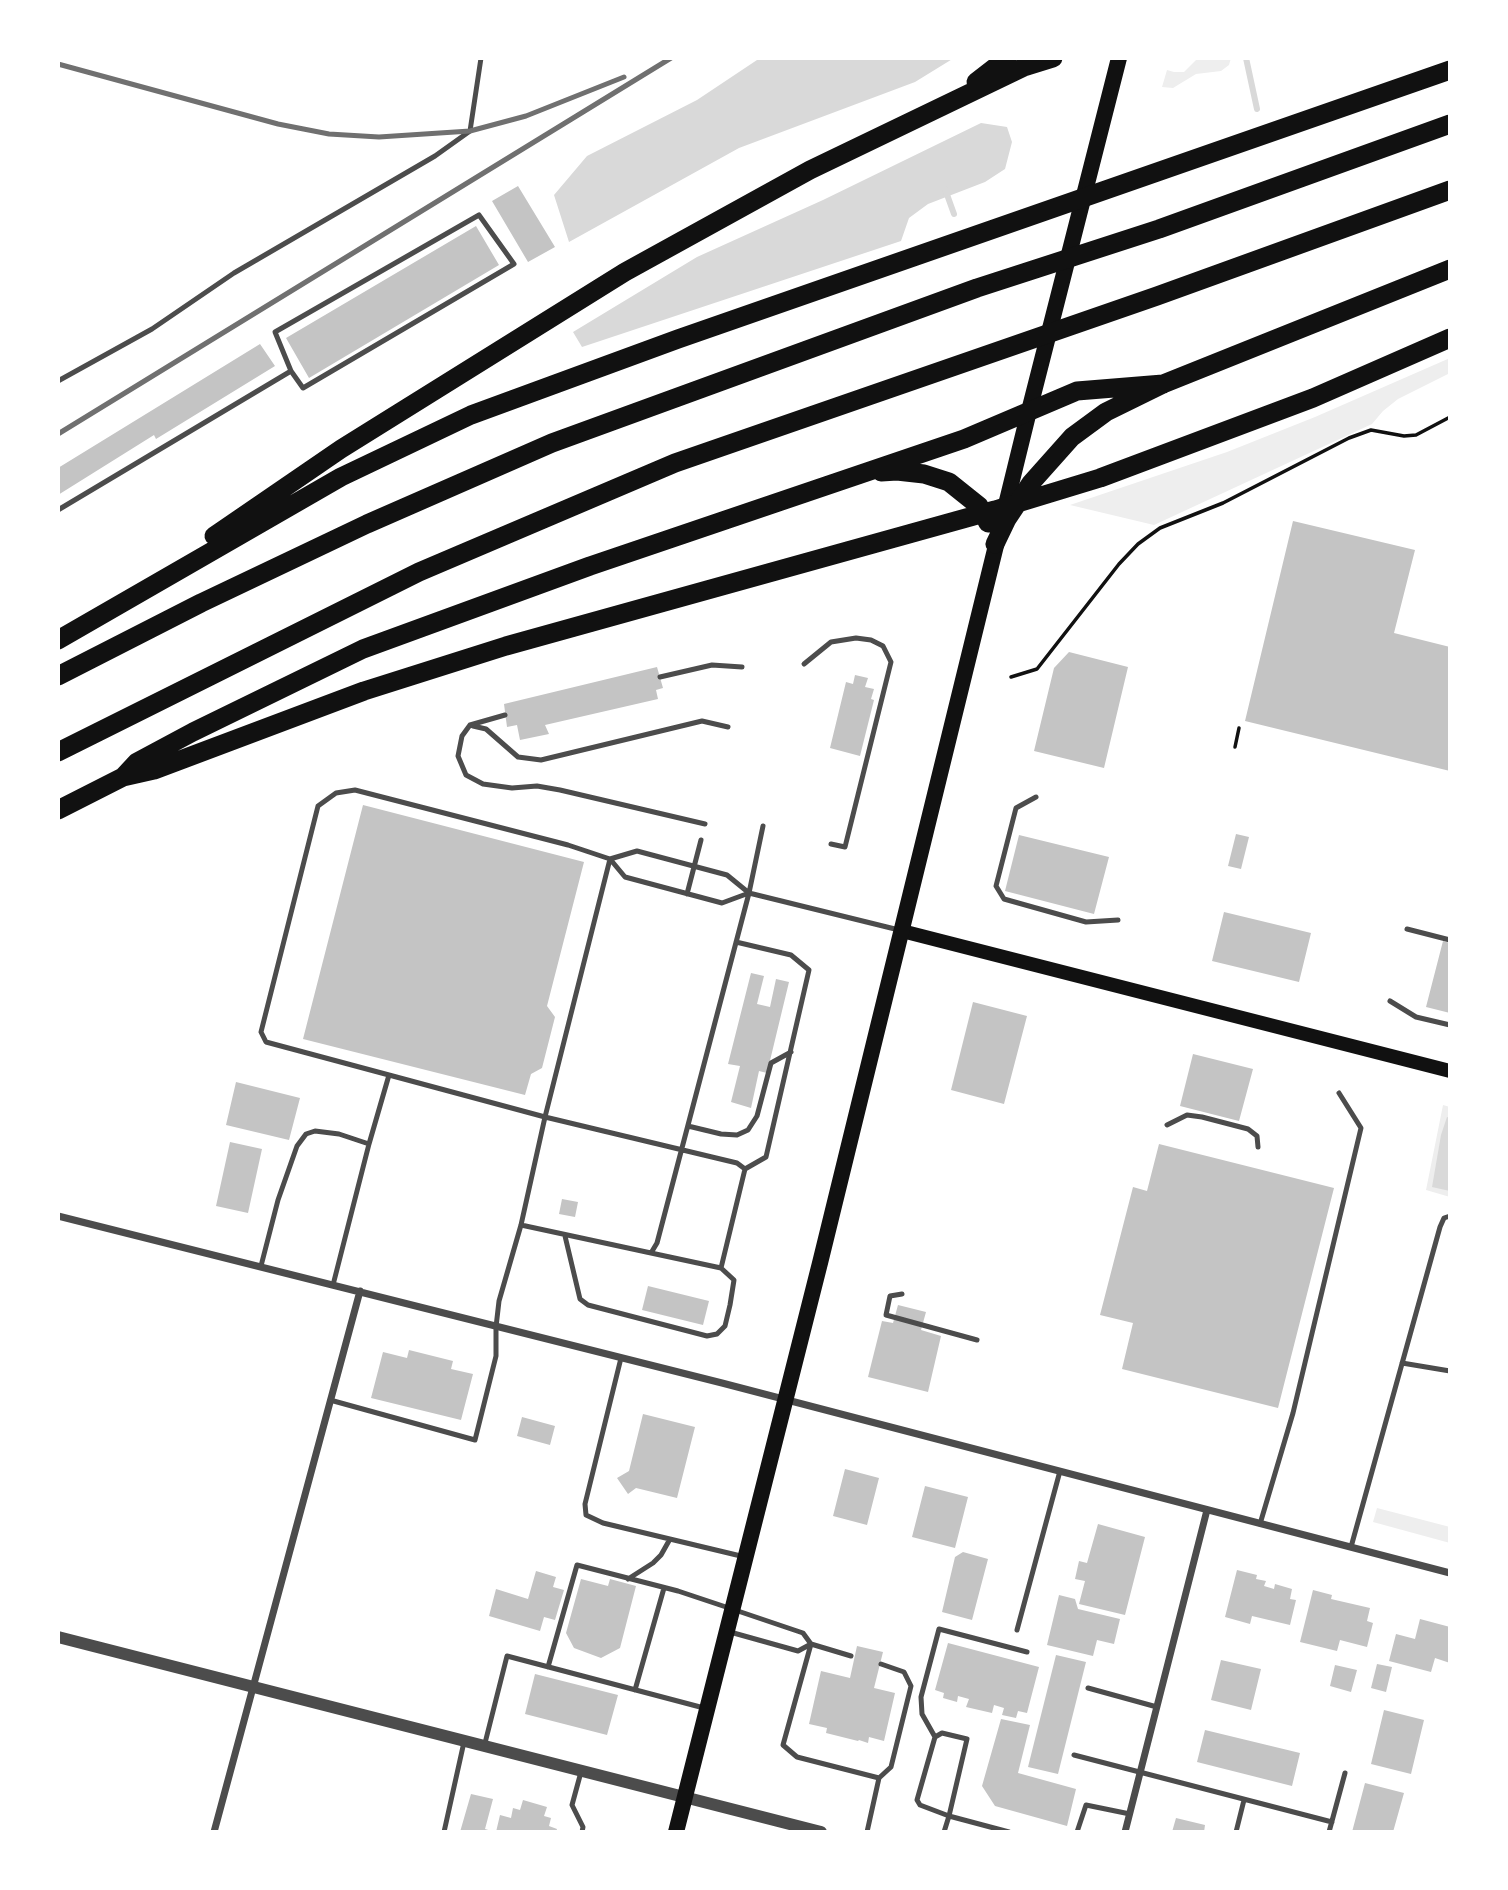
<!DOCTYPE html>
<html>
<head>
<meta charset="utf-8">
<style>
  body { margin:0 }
  #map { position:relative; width:1508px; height:1890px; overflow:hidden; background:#fff; font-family:Mulish,sans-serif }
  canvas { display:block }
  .frame { position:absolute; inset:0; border:60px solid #fff; pointer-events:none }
</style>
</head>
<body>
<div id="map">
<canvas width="1508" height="1890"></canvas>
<div class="frame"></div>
</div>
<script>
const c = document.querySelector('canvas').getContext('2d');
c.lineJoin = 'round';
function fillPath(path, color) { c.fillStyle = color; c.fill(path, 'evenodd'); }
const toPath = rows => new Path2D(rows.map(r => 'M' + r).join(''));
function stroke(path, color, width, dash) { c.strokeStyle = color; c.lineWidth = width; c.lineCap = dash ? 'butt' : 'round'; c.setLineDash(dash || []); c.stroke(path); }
const green = toPath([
  [1198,58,1231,58,1229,65,1221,71,1196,74,1173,88,1162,87,1167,70,1174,72,1184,72],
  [1450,358,1450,373,1398,399,1383,411,1372,424,1154,525,1070,505,1227,452,1315,417],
  [1443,1105,1450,1107,1450,1197,1426,1190],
  [1377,1508,1450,1527,1450,1543,1373,1522]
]);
const water = toPath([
  [760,58,954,58,915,82,739,148,569,242,554,195,587,156,697,100],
  [981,123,1007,127,1012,142,1005,169,985,182,928,204,909,218,901,241,582,347,573,332,697,257,823,200],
  [1447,1117,1450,1118,1450,1191,1432,1187,1441,1135]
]);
const stream = toPath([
  [1246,58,1257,109],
  [945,189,954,214]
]);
const building = toPath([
  [518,186,555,247,528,262,492,201],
  [476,226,499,265,309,378,286,338],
  [260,344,275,366,156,439,154,435,58,495,58,468],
  [1293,521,1415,550,1394,633,1450,647,1450,771,1245,721],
  [1069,652,1128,667,1104,768,1034,751,1054,668],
  [657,667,663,688,656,690,658,699,545,725,549,734,520,740,517,725,507,727,504,704],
  [855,675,868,678,865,687,874,689,871,699,874,700,860,756,830,748,846,682,853,684],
  [363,805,584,862,547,1006,555,1017,542,1068,531,1074,525,1095,303,1039],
  [1236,834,1249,837,1241,869,1228,866],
  [1019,835,1109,857,1094,914,1005,891],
  [1224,912,1311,933,1299,982,1212,961],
  [1443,941,1450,943,1450,1013,1426,1007],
  [751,973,764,976,757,1004,770,1007,776,979,789,982,767,1073,759,1071,751,1108,731,1102,740,1066,728,1064],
  [973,1002,1027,1016,1004,1104,951,1090],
  [1193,1054,1253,1069,1239,1121,1180,1106],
  [236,1082,300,1098,289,1140,226,1125],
  [230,1142,262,1149,248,1213,216,1206],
  [1159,1144,1334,1188,1278,1408,1122,1369,1133,1323,1100,1315,1133,1187,1147,1191],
  [562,1199,578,1202,575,1217,559,1214],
  [648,1286,709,1301,703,1325,642,1310],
  [898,1305,926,1312,921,1330,941,1336,928,1392,868,1377,882,1321,893,1323],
  [409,1350,453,1361,451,1369,473,1374,461,1420,371,1398,383,1352,407,1358],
  [643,1414,695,1427,677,1498,636,1488,628,1494,617,1478,629,1471],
  [522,1417,555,1426,550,1445,517,1436],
  [845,1469,879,1478,867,1525,833,1516],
  [925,1486,968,1497,955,1548,912,1537],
  [1098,1524,1145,1537,1125,1615,1079,1604,1085,1581,1075,1579,1079,1561,1087,1563],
  [963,1552,988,1559,972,1620,942,1612,955,1557],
  [1237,1570,1257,1575,1256,1579,1266,1581,1264,1586,1274,1589,1275,1584,1292,1589,1290,1599,1296,1600,1290,1625,1252,1616,1250,1624,1225,1617],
  [536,1571,556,1577,553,1587,564,1590,555,1620,544,1617,540,1631,489,1616,496,1589,528,1599],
  [581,1579,608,1586,610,1579,636,1586,620,1648,601,1658,574,1648,566,1633],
  [1313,1590,1332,1595,1331,1599,1370,1608,1367,1621,1373,1623,1367,1647,1340,1640,1337,1651,1300,1642],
  [1059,1595,1075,1599,1078,1609,1120,1619,1114,1644,1097,1640,1093,1656,1047,1645],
  [1420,1619,1450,1627,1450,1663,1435,1658,1431,1672,1389,1661,1396,1634,1415,1639],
  [948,1643,1039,1667,1027,1713,1018,1711,1016,1718,1002,1715,1004,1708,994,1705,992,1713,966,1707,969,1699,958,1696,957,1702,943,1698,944,1693,935,1690],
  [857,1646,883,1652,874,1688,895,1693,884,1741,869,1737,868,1743,859,1740,858,1741,826,1733,827,1728,809,1724,821,1671,850,1678],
  [1056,1655,1086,1662,1058,1774,1028,1767],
  [1221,1660,1261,1669,1251,1710,1211,1700],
  [1377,1664,1392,1667,1386,1692,1371,1688],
  [1335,1665,1357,1670,1351,1692,1330,1686],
  [535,1674,618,1695,607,1735,525,1714],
  [1384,1710,1424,1720,1411,1774,1371,1764],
  [1001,1719,1030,1725,1018,1773,1076,1789,1067,1826,995,1806,982,1786],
  [1205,1730,1300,1753,1292,1786,1197,1762],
  [1365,1783,1404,1793,1393,1832,1352,1832],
  [471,1794,493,1799,485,1829,495,1832,460,1832],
  [523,1800,547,1807,544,1816,551,1818,549,1826,557,1829,556,1832,496,1832,500,1815,511,1818,513,1808,520,1810],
  [1176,1818,1205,1825,1204,1832,1172,1832]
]);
const path = toPath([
  [1011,677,1037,669,1119,564,1138,544,1160,528,1223,503,1349,438,1371,430,1404,436,1416,435,1450,417],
  [1235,747,1239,728]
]);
const service = toPath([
  [479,215,514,264,303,388,291,371,275,332,479,215],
  [58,381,152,329,234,273,435,156,470,131,481,58],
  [58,510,291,371],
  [804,664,831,642,856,638,871,640,883,646,891,662,845,847,831,844],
  [660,677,712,665,742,667],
  [505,715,470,725,462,736,458,756,466,775,483,784,512,788,537,786,560,790,705,824],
  [473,726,486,729,518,757,541,760,702,721,728,727],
  [1036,797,1016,808,996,886,1004,899,1086,922,1118,920],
  [610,859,637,851,727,875,749,893,899,930],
  [687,894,701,840],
  [1407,929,1450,940],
  [736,942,791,955,809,970,766,1157,745,1169],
  [1390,1001,1416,1017,1450,1025],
  [389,1075,266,1042,261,1032,318,806,336,793,355,790,568,845,610,859,625,877,722,903,749,893],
  [1167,1125,1187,1115,1202,1117,1248,1129,1257,1136,1258,1147],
  [688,1126,721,1134,737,1135,748,1130,757,1116,771,1063,791,1052],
  [369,1144,389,1075,545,1117,737,1163,745,1169,721,1268,651,1253],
  [521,1225,651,1253,657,1243,749,893,763,826],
  [565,1236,580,1299,588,1305,707,1336,717,1334,725,1326,730,1305,734,1280,721,1268],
  [261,1266,278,1200,297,1146,306,1134,315,1131,339,1134,369,1144,333,1285],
  [902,1294,890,1296,886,1315,977,1340],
  [621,1358,585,1504,586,1515,603,1523,745,1557],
  [1402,1363,1450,1371],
  [330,1400,475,1440,496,1356,496,1327,499,1301,521,1225,545,1117,610,859],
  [1260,1524,1293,1413,1361,1128,1339,1093],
  [1351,1547,1440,1227,1444,1218,1450,1216],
  [628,1579,653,1563,661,1555,670,1539],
  [1017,1630,1060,1471],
  [851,1656,811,1644,783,1745,797,1757,879,1778,867,1832],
  [548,1667,577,1565,678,1591,732,1609,803,1633,811,1644,798,1651,730,1632],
  [1088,1688,1157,1707],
  [635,1690,664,1588],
  [935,1737,922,1714,921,1697,939,1629,1027,1652],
  [484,1747,507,1656,704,1708],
  [1074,1755,1332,1822],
  [581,1772,572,1805,583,1827,582,1832],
  [879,1778,891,1767,911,1686,904,1672,881,1664],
  [444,1832,464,1742],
  [944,1832,949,1816,967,1739,942,1733,935,1737,917,1800,920,1805,949,1816,1009,1832],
  [1077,1832,1086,1805,1130,1814],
  [1236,1832,1244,1800],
  [1329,1832,1345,1773]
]);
const minor = toPath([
  [58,1216,722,1383,1450,1573],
  [214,1832,360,1291],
  [1125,1832,1207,1510]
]);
const tertiary = toPath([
  [58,1637,821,1832]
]);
const secondary = toPath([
  [902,931,1450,1071]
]);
const primary = toPath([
  [676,1832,820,1263,1029,411,1119,58]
]);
const motorway = toPath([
  [976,82,1007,58],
  [881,472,897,471,924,474,949,482,979,506,988,523],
  [214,536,341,449,625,272,810,170,1024,67,1053,58],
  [995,544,1007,519,1031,483,1072,437,1106,412,1163,384,1450,269],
  [58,640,341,477,471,415,678,339,1450,70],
  [58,676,201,603,367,524,552,443,977,288,1159,229,1450,124],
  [58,752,419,572,675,463,1157,296,1450,190],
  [124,776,137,762,193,732,363,649,590,566,964,439,1077,391,1163,384],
  [58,810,123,777,154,770,364,691,506,646,995,510,1100,478,1313,398,1450,338]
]);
const rail = toPath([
  [58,64,278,124,329,134,379,137,470,131,526,116,624,77],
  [58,434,671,58]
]);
fillPath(green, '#eee');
fillPath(water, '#d9d9d9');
stroke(stream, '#d9d9d9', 6);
fillPath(building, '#c4c4c4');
stroke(path, '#111', 3.5);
stroke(service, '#4c4c4c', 5);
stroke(minor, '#4c4c4c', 7);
stroke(tertiary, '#4c4c4c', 12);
stroke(secondary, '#111', 14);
stroke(primary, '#111', 16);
stroke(motorway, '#111', 19);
stroke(rail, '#707070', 5);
</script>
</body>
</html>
